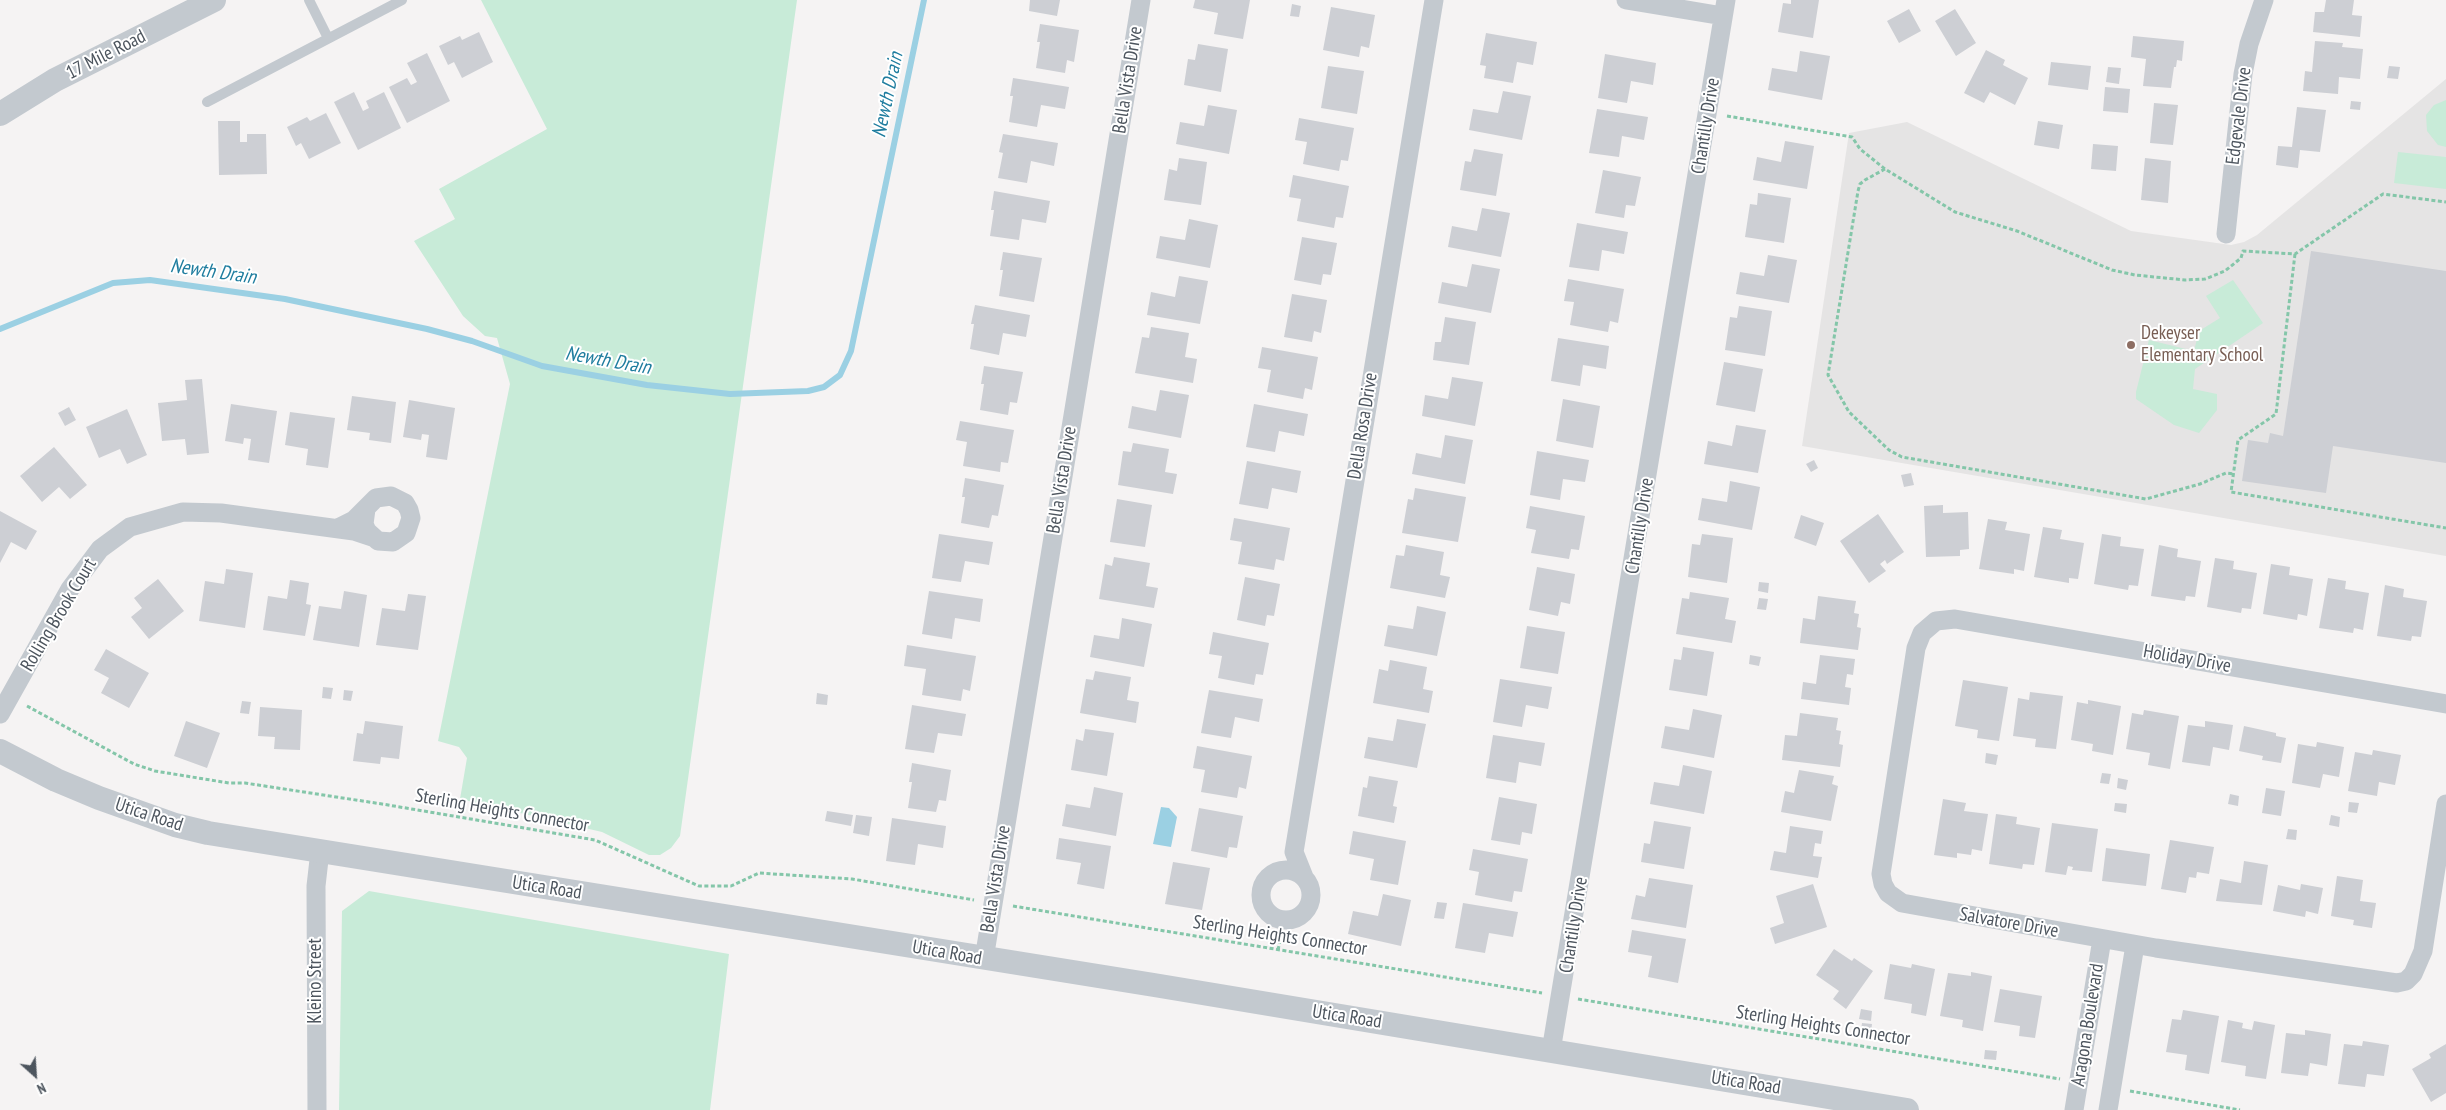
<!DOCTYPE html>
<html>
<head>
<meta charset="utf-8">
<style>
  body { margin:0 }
  #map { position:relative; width:2446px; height:1110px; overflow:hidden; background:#f5f3f3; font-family:"PT Sans Narrow",sans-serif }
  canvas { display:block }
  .north { position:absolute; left:10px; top:1050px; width:50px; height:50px; -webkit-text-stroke:4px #fff; paint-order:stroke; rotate:154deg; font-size:14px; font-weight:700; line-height:20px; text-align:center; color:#4d555e }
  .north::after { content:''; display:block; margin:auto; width:18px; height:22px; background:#4d555e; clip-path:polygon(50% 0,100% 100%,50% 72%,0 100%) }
</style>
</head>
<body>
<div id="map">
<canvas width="2446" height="1110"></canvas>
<div class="north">N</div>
</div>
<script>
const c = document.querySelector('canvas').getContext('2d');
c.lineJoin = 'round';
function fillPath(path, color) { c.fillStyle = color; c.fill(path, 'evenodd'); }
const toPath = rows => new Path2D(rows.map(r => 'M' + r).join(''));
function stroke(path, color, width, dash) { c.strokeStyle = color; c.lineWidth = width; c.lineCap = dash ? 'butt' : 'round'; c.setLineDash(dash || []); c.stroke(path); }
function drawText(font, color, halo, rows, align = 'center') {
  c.font = font + ' "PT Sans Narrow",sans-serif'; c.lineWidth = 4; c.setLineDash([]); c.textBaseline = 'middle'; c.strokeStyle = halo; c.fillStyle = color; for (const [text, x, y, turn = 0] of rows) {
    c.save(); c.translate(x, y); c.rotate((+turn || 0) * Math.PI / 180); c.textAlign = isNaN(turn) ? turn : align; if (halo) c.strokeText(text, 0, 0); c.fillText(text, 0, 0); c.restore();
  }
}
const education = toPath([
  [2446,79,2446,556,1802,446,1849,133,1907,122,2131,231,2231,245,2244,242,2257,235]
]);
const green = toPath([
  [481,0,797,0,680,836,671,848,660,855,649,855,602,832,460,799,467,758,459,747,438,741,510,384,497,338,485,336,463,316,414,241,455,219,439,189,547,129],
  [2446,100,2446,147,2438,145,2427,131,2426,115,2434,105],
  [2398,152,2446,157,2446,189,2394,183],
  [2233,280,2263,323,2195,369,2193,389,2217,394,2217,410,2199,433,2174,425,2136,399,2136,392,2149,340,2194,351,2199,331,2220,318,2206,296],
  [369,891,729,954,710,1110,339,1110,342,911]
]);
const water = toPath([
  [1161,807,1169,808,1177,817,1171,847,1153,844]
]);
const stream = toPath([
  [0,329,113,283,150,280,285,299,427,329,472,341,542,366,647,385,730,394,808,391,824,387,840,375,851,351,924,0]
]);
const building = toPath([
  [1030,0,1060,0,1057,16,1029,11],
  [1195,0,1250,0,1243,39,1214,34,1218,13,1193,8],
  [1791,0,1819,0,1813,38,1778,32,1783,3,1791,4],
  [2326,0,2354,0,2352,15,2362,16,2360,37,2313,32,2315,12,2324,12],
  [1292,4,1301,6,1299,17,1290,16],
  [1331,7,1375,15,1369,48,1361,46,1359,57,1323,50],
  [1909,9,1921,31,1899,43,1887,21],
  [1955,9,1976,43,1956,56,1935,21],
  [1040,24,1079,30,1074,62,1067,60,1065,73,1036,68,1040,42,1037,42],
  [479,32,493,62,462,78,454,62,448,65,439,46,460,36,462,40],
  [1486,33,1537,42,1533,65,1517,62,1513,83,1484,78,1486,66,1480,65],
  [2133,36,2184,41,2182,61,2177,60,2176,67,2174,67,2171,88,2143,86,2146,59,2131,57],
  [2315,41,2343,43,2342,47,2363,49,2360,79,2339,77,2338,94,2303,91,2305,71,2312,72],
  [1198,44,1228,49,1221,92,1184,85,1188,59,1195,60],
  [1986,50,2005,60,2003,65,2028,78,2015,105,1990,92,1984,103,1964,93],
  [1800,51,1830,56,1822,100,1768,90,1772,68,1797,72],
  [427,53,450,101,407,123,389,87,407,78,411,85,417,82,407,63],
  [1605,54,1656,63,1653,85,1631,81,1627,103,1598,98],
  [2051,62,2091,66,2088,90,2048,85],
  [1328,66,1364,71,1357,114,1321,108],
  [2389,66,2400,67,2398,79,2387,78],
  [2108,67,2121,68,2119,84,2106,82],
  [1013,78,1069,87,1065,109,1041,105,1037,127,1009,122,1013,96,1010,96],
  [2105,87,2130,89,2128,113,2103,111],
  [1503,91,1531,96,1522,140,1469,130,1473,109,1498,113],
  [354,92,363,111,369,108,366,101,384,92,401,128,358,150,334,102],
  [2351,101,2361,102,2360,110,2350,109],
  [2154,103,2178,105,2173,145,2150,143],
  [1208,105,1237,110,1229,154,1176,144,1180,122,1204,126],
  [2297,107,2326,110,2320,152,2300,150,2298,168,2276,165,2278,146,2292,147],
  [1597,109,1648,117,1644,140,1622,136,1619,157,1589,153],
  [326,113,341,143,309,159,301,143,296,146,287,127,307,117,310,121],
  [1299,118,1354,128,1348,161,1341,160,1339,171,1303,164,1307,142,1295,140],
  [218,121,240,121,240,142,247,142,247,134,266,134,267,174,219,175],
  [2038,121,2063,125,2059,149,2034,145],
  [1003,134,1058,143,1054,166,1031,161,1027,183,998,178,1003,153,999,152],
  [1785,141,1814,146,1807,189,1753,180,1757,157,1781,162],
  [2093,144,2118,146,2116,171,2091,169],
  [1474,149,1503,154,1496,196,1460,190,1465,161,1471,162],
  [1179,158,1207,162,1201,205,1164,200,1169,169,1177,171],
  [2145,158,2171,161,2168,203,2141,200],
  [1603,170,1641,177,1635,206,1626,205,1624,218,1595,213],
  [1293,175,1349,186,1343,218,1336,217,1334,228,1297,221,1301,199,1289,197],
  [994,191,1050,201,1046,223,1022,219,1019,240,990,236,994,210,991,210],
  [1758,193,1791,198,1784,243,1745,237,1750,204,1757,205],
  [1482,208,1510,213,1501,257,1448,247,1452,226,1477,231],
  [1189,219,1218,225,1210,268,1156,258,1160,236,1185,240],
  [1577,223,1628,232,1624,254,1602,250,1599,271,1569,267],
  [1302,237,1337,243,1331,275,1323,274,1321,285,1294,280],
  [2311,251,2446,271,2446,463,2333,446,2326,493,2242,481,2248,440,2268,443,2270,433,2283,436],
  [1003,252,1042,258,1034,302,999,296,1003,270,1000,270],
  [1768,255,1797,260,1789,303,1736,294,1740,272,1764,276],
  [1472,264,1500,269,1491,313,1438,303,1442,282,1467,287],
  [1179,276,1208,281,1200,324,1147,315,1151,292,1175,297],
  [1568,279,1624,289,1618,323,1610,321,1608,332,1570,325,1574,302,1564,301],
  [1292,294,1327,300,1321,333,1314,331,1312,342,1284,337],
  [975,305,1030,315,1026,337,1003,333,999,355,970,349,974,324,971,324],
  [1739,306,1772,311,1765,356,1725,350,1730,317,1737,318],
  [1445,317,1476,322,1469,365,1433,360,1435,342,1441,342],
  [1151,327,1189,333,1185,357,1197,359,1193,383,1135,373,1142,337,1149,338],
  [1558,338,1609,346,1606,369,1583,365,1580,386,1551,381],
  [1262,347,1318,357,1312,390,1305,388,1303,399,1267,392,1271,370,1258,368],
  [1724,362,1763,369,1755,412,1716,405],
  [984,366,1023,372,1017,403,1010,402,1008,415,980,410,984,384,981,384],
  [1452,377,1483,382,1475,426,1422,416,1425,395,1448,399],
  [202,379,209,453,187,455,185,439,162,441,158,403,187,400,185,380],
  [1160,390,1189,395,1181,438,1128,428,1132,406,1156,411],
  [352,396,396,402,391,443,369,440,370,433,347,430],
  [1563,399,1600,406,1593,448,1556,441],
  [409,400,455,408,447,460,426,457,429,435,422,434,421,440,403,437],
  [231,404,277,411,269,463,248,460,251,439,244,438,243,444,225,441],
  [1254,404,1308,414,1304,436,1279,431,1275,452,1246,447],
  [69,407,76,420,65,426,58,413],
  [127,409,147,455,127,464,120,449,99,458,86,427],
  [290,412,335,418,328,468,306,465,308,449,285,445],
  [960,421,1014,430,1008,463,1001,462,1000,472,963,466,967,442,956,440],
  [1736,425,1766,430,1758,473,1704,464,1708,441,1732,446],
  [1445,435,1473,440,1465,484,1412,474,1416,453,1441,458],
  [1133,443,1169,449,1165,472,1177,474,1173,494,1118,485,1123,451,1131,452],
  [54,447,87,485,70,499,59,487,42,502,20,476],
  [1537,451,1589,460,1585,482,1563,479,1560,500,1530,495],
  [1814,460,1818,468,1811,472,1806,464],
  [1247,461,1301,471,1297,493,1272,488,1268,509,1239,504],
  [1911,473,1914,485,1904,487,1901,475],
  [965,478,1004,485,998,516,992,515,989,528,961,523,965,497,962,497],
  [1730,481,1760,487,1752,530,1698,520,1702,498,1727,502],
  [1415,488,1466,497,1458,542,1402,533,1408,499,1413,500],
  [1117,499,1152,505,1145,547,1110,542],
  [1943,505,1943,513,1968,512,1969,549,1960,550,1960,556,1926,557,1924,506],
  [1530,506,1585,516,1579,550,1571,549,1569,559,1531,553,1536,530,1526,528],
  [0,511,37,531,26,550,11,542,0,563],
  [1878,514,1904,552,1887,564,1885,560,1880,564,1886,571,1869,583,1840,541],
  [1801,515,1824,523,1816,546,1794,538],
  [1234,518,1290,528,1284,561,1276,559,1274,570,1238,564,1242,542,1230,540],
  [1988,519,2007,522,2005,530,2030,534,2024,571,2014,569,2014,574,1979,569],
  [2043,527,2062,530,2060,539,2084,543,2078,579,2069,578,2069,583,2034,577],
  [939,534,993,542,989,565,965,561,961,582,932,578],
  [1702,534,1733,538,1727,583,1688,577,1692,544,1700,545],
  [2102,534,2121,537,2120,546,2144,549,2138,586,2129,585,2128,590,2094,584],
  [1406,545,1444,552,1440,575,1450,577,1445,598,1390,588,1396,555,1404,556],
  [2159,545,2178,549,2177,557,2201,561,2195,597,2186,596,2185,601,2151,596],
  [1114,557,1150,563,1146,586,1158,588,1154,608,1099,599,1105,564,1112,566],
  [2215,558,2234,561,2233,569,2257,573,2251,609,2242,608,2241,613,2207,607],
  [2271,564,2290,567,2289,575,2313,579,2307,616,2298,614,2297,620,2263,614],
  [1537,567,1575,574,1570,604,1561,602,1558,616,1529,610],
  [226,569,253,573,245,628,199,621,205,581,224,584],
  [1245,577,1280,584,1274,616,1267,615,1265,626,1237,620],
  [2328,578,2346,581,2345,589,2369,593,2363,630,2354,628,2353,633,2319,628],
  [158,579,184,611,149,639,131,617,142,608,134,598],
  [290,580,309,583,306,604,311,605,305,636,263,630,268,596,287,599],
  [1759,582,1769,583,1768,593,1758,591],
  [2385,585,2404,589,2403,597,2427,601,2421,637,2412,636,2411,641,2377,636],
  [344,591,367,595,359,647,313,640,319,606,341,609],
  [929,591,983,599,980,622,955,618,952,639,922,634],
  [1690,592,1729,598,1725,619,1736,621,1732,643,1676,634,1682,598,1689,599],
  [408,594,426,596,418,650,376,645,382,608,405,611],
  [1818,596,1856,601,1854,613,1859,614,1857,627,1861,628,1858,650,1800,643,1803,618,1815,620],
  [1759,598,1768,599,1766,610,1757,609],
  [1417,606,1446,612,1437,656,1384,646,1388,625,1413,629],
  [1122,618,1152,624,1144,667,1090,657,1094,635,1119,639],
  [1527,626,1565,632,1558,674,1520,668],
  [1213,632,1269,643,1263,675,1256,674,1254,685,1218,678,1222,656,1209,654],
  [907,645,976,656,970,691,963,689,961,701,922,695,926,669,904,666],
  [1683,647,1714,652,1707,696,1669,690,1674,659,1681,660],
  [106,649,149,673,129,708,101,693,109,678,94,670],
  [1750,655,1761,657,1759,666,1749,664],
  [1820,655,1855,659,1853,675,1847,674,1845,687,1851,688,1849,705,1801,699,1803,682,1816,684],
  [1390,660,1427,667,1423,689,1433,691,1429,713,1373,703,1379,669,1388,671],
  [1095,671,1131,677,1127,700,1139,702,1136,723,1080,713,1086,679,1093,680],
  [1500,679,1552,687,1548,709,1526,705,1522,727,1493,722],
  [1963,680,2008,687,1999,741,1977,738,1978,730,1955,726],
  [323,687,333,688,331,699,322,698],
  [344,690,353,691,351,701,343,700],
  [1209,690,1263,699,1259,722,1235,717,1231,738,1201,733],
  [2030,692,2063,696,2056,749,2035,747,2036,739,2013,736,2018,698,2029,700],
  [817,693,828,695,827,705,816,704],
  [2088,700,2121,706,2113,755,2092,751,2093,744,2071,740,2077,702,2088,704],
  [242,701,251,702,249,714,240,713],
  [912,705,966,714,962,736,938,733,934,753,905,749],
  [260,707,302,710,300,750,274,749,275,737,258,736],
  [1693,709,1722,715,1714,758,1661,748,1665,726,1689,730],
  [2144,710,2179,716,2170,769,2148,765,2150,753,2126,749,2132,713,2143,715],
  [1800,713,1838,718,1836,730,1841,731,1839,744,1843,745,1840,767,1782,760,1785,735,1797,736],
  [1397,719,1426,724,1417,768,1364,758,1368,737,1393,741],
  [186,721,220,733,207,768,174,756],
  [365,721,403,726,399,759,381,757,380,764,353,761,357,733,363,734],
  [2205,721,2233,725,2229,750,2213,747,2210,766,2182,762,2188,725,2205,727],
  [2244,726,2276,733,2276,736,2286,738,2281,763,2262,760,2263,756,2239,751],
  [1085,729,1114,733,1107,776,1071,770,1076,739,1083,741],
  [1493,735,1545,743,1541,766,1519,762,1516,783,1486,778],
  [2317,742,2344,747,2339,777,2323,774,2320,788,2292,783,2298,744,2316,747],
  [1197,746,1252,756,1246,789,1239,787,1237,798,1201,792,1205,770,1193,768],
  [2373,750,2401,755,2395,785,2379,782,2377,796,2348,791,2355,752,2372,755],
  [1986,753,1998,755,1996,765,1985,763],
  [912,763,951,770,946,801,939,800,936,812,908,808,912,782,909,782],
  [1683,765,1712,771,1704,814,1650,804,1654,782,1679,786],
  [1799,770,1834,776,1832,784,1838,786,1831,821,1781,812,1785,791,1794,793],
  [2102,773,2111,774,2109,784,2100,783],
  [1369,776,1398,781,1393,806,1397,807,1394,823,1358,816,1363,787,1367,788],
  [2118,778,2128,780,2126,790,2117,788],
  [1094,787,1123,793,1116,836,1062,826,1066,804,1090,808],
  [2266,788,2285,791,2281,816,2262,813],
  [2230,794,2239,796,2238,806,2228,804],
  [1499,797,1537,804,1532,834,1522,832,1520,845,1491,840],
  [1943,799,1966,803,1964,811,1988,814,1982,851,1972,849,1971,855,1957,853,1957,858,1934,855],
  [2349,802,2359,803,2357,813,2348,812],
  [2115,803,2127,804,2126,813,2114,811],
  [1199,808,1243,816,1237,848,1229,847,1227,858,1191,851],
  [827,811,853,815,851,826,825,821],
  [1996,814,2017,817,2016,824,2040,828,2034,865,2023,864,2022,869,1989,864],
  [856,815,872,817,869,836,853,833],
  [2331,815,2340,817,2339,827,2329,825],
  [892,818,946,826,943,848,918,844,915,865,886,861],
  [1654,821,1691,827,1684,869,1641,862,1644,843,1650,844],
  [2052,823,2098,829,2092,872,2072,870,2073,867,2068,866,2066,875,2045,872],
  [1790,826,1823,831,1821,844,1815,843,1813,856,1822,857,1818,878,1770,870,1774,851,1786,853],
  [2288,829,2297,830,2296,840,2286,839],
  [1353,831,1406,841,1398,885,1370,880,1374,859,1349,854],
  [1059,838,1111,846,1104,889,1077,884,1081,863,1056,859],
  [2170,840,2214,847,2209,874,2197,872,2196,878,2189,877,2186,893,2161,889],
  [2106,848,2150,854,2146,886,2102,881],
  [1473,849,1528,859,1522,892,1514,891,1512,902,1475,895,1479,872,1469,870],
  [2244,861,2268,865,2262,905,2216,901,2220,879,2241,883],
  [1173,862,1210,868,1202,910,1165,904],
  [2337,876,2363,880,2360,901,2376,903,2372,928,2353,925,2354,920,2331,916],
  [1649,878,1693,885,1686,928,1631,919,1636,895,1645,897],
  [1813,884,1827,927,1775,944,1770,928,1784,923,1776,896],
  [2301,884,2323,888,2318,914,2306,911,2305,917,2273,911,2278,885,2300,890],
  [1383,894,1411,900,1401,946,1348,934,1353,911,1378,916],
  [1437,902,1447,903,1444,919,1434,918],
  [1463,903,1518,912,1513,937,1489,933,1485,953,1455,948],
  [1632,930,1686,939,1678,983,1648,977,1652,956,1628,952],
  [1834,949,1852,961,1854,958,1873,971,1846,1009,1833,999,1839,991,1816,975],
  [1890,964,1911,968,1912,964,1935,969,1926,1016,1911,1013,1912,1004,1884,999],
  [1971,972,1992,976,1983,1031,1962,1027,1963,1020,1940,1016,1948,973,1971,976],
  [2000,989,2042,996,2035,1038,2019,1036,2020,1026,1994,1022],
  [1861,1009,1872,1011,1871,1021,1859,1019],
  [2183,1010,2219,1016,2209,1074,2185,1070,2187,1055,2166,1052,2172,1019,2181,1020],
  [2228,1020,2243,1023,2242,1028,2252,1030,2254,1021,2275,1025,2266,1079,2245,1076,2246,1066,2221,1062],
  [1862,1023,1872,1024,1871,1032,1861,1030],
  [2305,1030,2331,1034,2327,1066,2310,1063,2308,1076,2281,1073,2286,1033,2305,1035],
  [2363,1041,2389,1045,2384,1076,2367,1074,2365,1087,2338,1084,2344,1044,2362,1046],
  [2446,1044,2446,1093,2431,1102,2412,1069,2431,1058,2429,1054],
  [1985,1050,1997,1051,1996,1060,1984,1059]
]);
const path = toPath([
  [1727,116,1852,137,1860,149,1885,169,1955,212,2017,231,2112,270,2135,275,2185,280,2205,279,2225,271,2241,258,2243,251,2295,254,2383,194,2446,202],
  [1885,169,1865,180,1860,184,1858,191,1828,375,1849,412,1889,450,1902,457,2146,499,2200,484,2226,473,2234,474],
  [2295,254,2276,414,2238,440,2231,492,2446,528],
  [27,706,134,764,155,771,229,783,245,783,382,804,595,840,699,886,731,886,759,873,852,879,974,900],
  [1013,906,1542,993],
  [1278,950,1280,941],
  [1578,999,2060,1079],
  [2130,1091,2240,1110]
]);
const service = toPath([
  [309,0,328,38],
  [207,102,402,0]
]);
const minor = toPath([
  [1626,0,1723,16],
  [2226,234,2243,74,2249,44,2264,0],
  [338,528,354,520,376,498,391,496,405,503,409,510,411,518,406,533,393,542,378,541,367,531,364,524,366,509],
  [2446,704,1955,619,1936,621,1922,633,1916,648,1881,874,1883,884,1888,893,1902,903,1913,905,2156,948,2397,983,2406,981,2413,974,2423,951,2446,804],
  [0,714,70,589,100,549,130,527,183,512,221,513,354,531,372,537],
  '1261 895a25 25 0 1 1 50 0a25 25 0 1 1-50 0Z',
  [1304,877,1294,852,1434,0],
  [984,959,1141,0],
  [1551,1051,1726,0],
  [317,1110,316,886,320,851],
  [2074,1110,2102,939],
  [2108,1110,2135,945]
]);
const tertiary = toPath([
  [0,114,55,80,214,0],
  [0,751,56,780,99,798,175,825,208,833,1154,985,1907,1110]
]);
const markers = [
  [2131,345,5,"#8d6e63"]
];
const streetNames = [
  ["17 Mile Road",106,55,-27],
  ["Bella Vista Drive",1128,80,-81],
  ["Edgevale Drive",2239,116,-83],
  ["Chantilly Drive",1706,126,-81],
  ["Della Rosa Drive",1363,426,-81],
  ["Bella Vista Drive",1062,480,-81],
  ["Chantilly Drive",1640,526,-81],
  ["Rolling Brook Court",59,615,-59],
  ["Holiday Drive",2187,659,10],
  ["Sterling Heights Connector",502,811,10],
  ["Utica Road",149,815,18],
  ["Bella Vista Drive",996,879,-81],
  ["Utica Road",547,888,9],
  ["Salvatore Drive",2009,923,10],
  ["Chantilly Drive",1574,925,-81],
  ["Sterling Heights Connector",1280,936,9],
  ["Utica Road",947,953,10],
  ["Kleino Street",316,981,-90],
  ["Utica Road",1347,1017,9],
  ["Aragona Boulevard",2088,1025,-81],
  ["Sterling Heights Connector",1823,1026,9],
  ["Utica Road",1746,1083,9]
];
const educationNames = [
  ["Dekeyser",2141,334],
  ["Elementary School",2141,356]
];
const waterNames = [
  ["Newth Drain",888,95,-78],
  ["Newth Drain",213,272,8],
  ["Newth Drain",608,361,10]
];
fillPath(education, '#e5e4e4');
fillPath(green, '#c8ebd8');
fillPath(water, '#9bd0e3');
stroke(stream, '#9bd0e3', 6);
fillPath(building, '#cdcfd4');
stroke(path, '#84c6a9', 3, [4, 2.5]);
stroke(service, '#c3c9cf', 10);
stroke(minor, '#c3c9cf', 19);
stroke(tertiary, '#c3c9cf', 24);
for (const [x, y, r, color] of markers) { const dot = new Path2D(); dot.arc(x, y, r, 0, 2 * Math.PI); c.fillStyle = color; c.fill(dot); stroke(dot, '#fff', 2); }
drawText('19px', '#4d555e', '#fff', streetNames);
drawText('19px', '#785e54', '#fff', educationNames, 'left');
drawText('italic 20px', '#1f7d9f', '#fff', waterNames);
</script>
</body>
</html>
